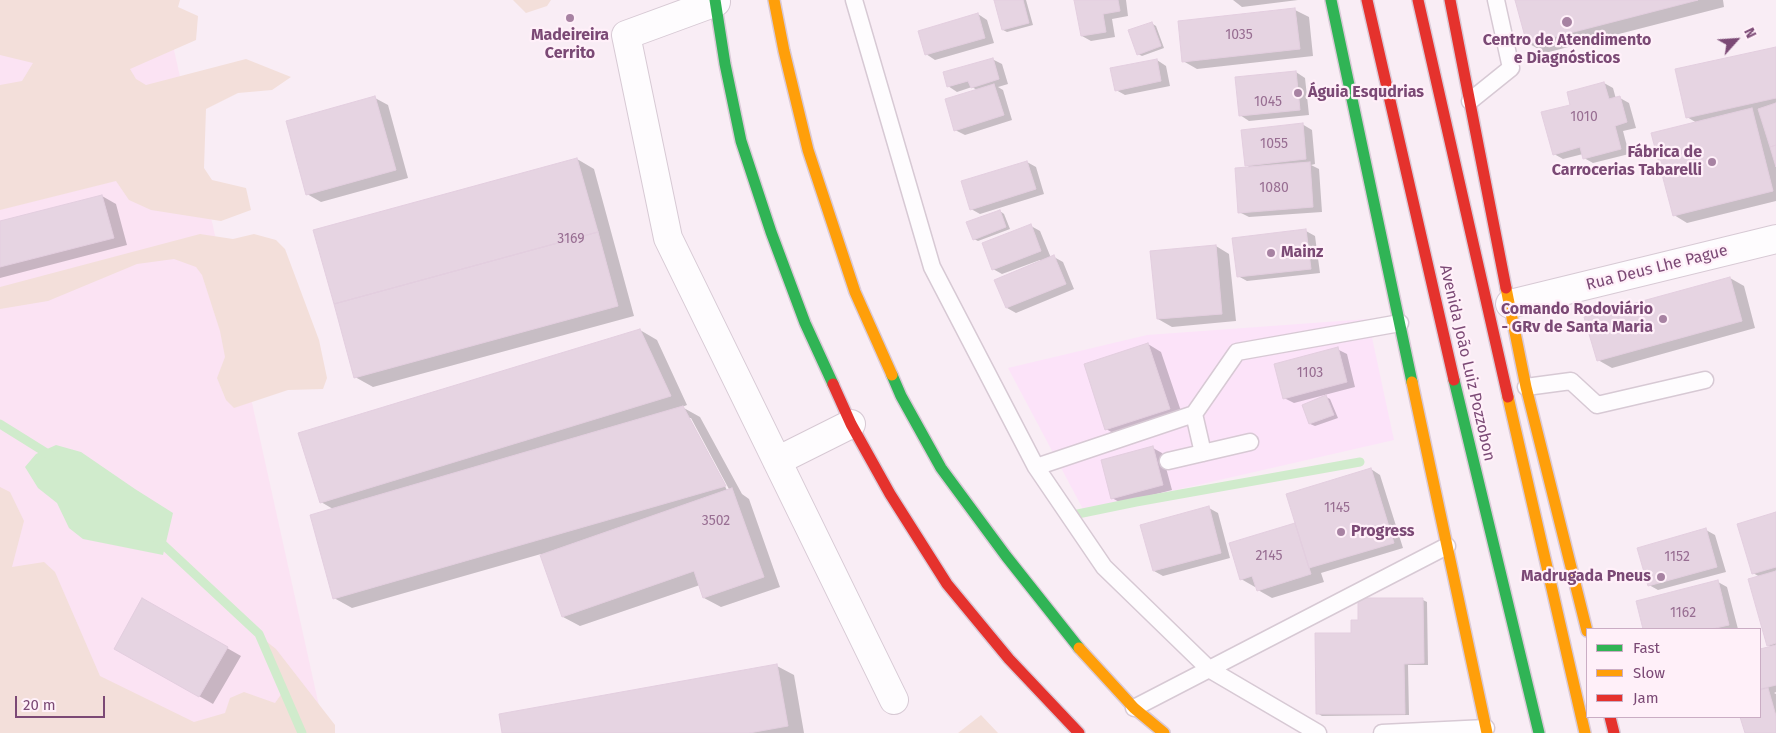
<!DOCTYPE html>
<html>
<head>
<meta charset="utf-8">
<style>
  body { margin:0 }
  #map { position:relative; width:1776px; height:733px; overflow:hidden; background:#f9edf5; font-family:"Fira Sans",sans-serif }
  canvas { display:block }
  .legend { position:absolute; left:1586px; top:628px; width:175px; height:90px; box-sizing:border-box; background:#fff0f9; border:1px solid #caadc4; margin:0; padding:6px 9px; list-style:none; font-size:15px; color:#7b4975 }
  .legend li { display:flex; align-items:center; gap:10px; height:25px }
  .legend b { width:25px; border:1px solid #caadc4 }
  .north { position:absolute; left:1711px; top:15px; width:50px; height:50px; -webkit-text-stroke:4px #fff0f9; paint-order:stroke; rotate:64deg; font-size:14px; font-weight:700; line-height:20px; text-align:center; color:#7b4975 }
  .north::after { content:''; display:block; margin:auto; width:18px; height:22px; background:#7b4975; clip-path:polygon(50% 0,100% 100%,50% 72%,0 100%) }
  .scale { position:absolute; left:15px; top:696px; width:90px; height:22px; box-sizing:border-box; border:2px solid #7b4975; border-top:0; padding-left:6px; font-size:15px; line-height:18px; white-space:nowrap; color:#7b4975; -webkit-text-stroke:4px #fff0f9; paint-order:stroke }
</style>
</head>
<body>
<div id="map">
<canvas width="1776" height="733"></canvas>
<ul class="legend">
<li><b style="height:6px;background:#30b455"></b>Fast</li>
<li><b style="height:6px;background:#ff9f0a"></b>Slow</li>
<li><b style="height:6px;background:#e5322d"></b>Jam</li>
</ul>
<div class="north">N</div>
<div class="scale">20 m</div>
</div>
<script>
const c = document.querySelector('canvas').getContext('2d');
c.lineJoin = 'round';
function fillPath(path, color) { c.fillStyle = color; c.fill(path, 'evenodd'); }
const toPath = rows => new Path2D(rows.map(r => 'M' + r).join(''));
function stroke(path, color, width, dash) { c.strokeStyle = color; c.lineWidth = width; c.lineCap = dash ? 'butt' : 'round'; c.setLineDash(dash || []); c.stroke(path); }
function drawText(font, color, halo, rows, align = 'center') {
  c.font = font + ' "Fira Sans",sans-serif'; c.lineWidth = 4.5; c.setLineDash([]); c.textBaseline = 'middle'; c.strokeStyle = halo; c.fillStyle = color; for (const [text, x, y, turn = 0] of rows) {
    c.save(); c.translate(x, y); c.rotate((+turn || 0) * Math.PI / 180); c.textAlign = isNaN(turn) ? turn : align; if (halo) c.strokeText(text, 0, 0); c.fillText(text, 0, 0); c.restore();
  }
}
const residential = toPath([
  [0,0,163,0,325,733,0,733]
]);
const commercial = toPath([
  [1368,319,1394,440,1084,511,1008,368,1147,335]
]);
const green = toPath([
  [0,0,180,0,178,7,198,16,196,40,130,69,136,79,146,85,246,59,291,77,272,90,238,93,206,109,204,168,212,180,246,188,251,210,221,221,151,210,129,200,116,181,0,210,0,85,22,81,33,63,0,55],
  [513,0,551,0,547,6,526,13],
  [200,234,233,239,254,234,276,240,285,249,319,340,327,378,323,389,288,390,234,408,226,400,217,378,225,357,220,331,202,275,196,267,174,259,137,264,48,301,0,309,0,287],
  [0,487,10,492,24,521,12,567,44,562,55,572,100,676,194,722,225,713,230,698,244,692,275,703,285,689,262,638,276,649,335,725,335,733,0,733],
  [981,715,998,733,958,733]
]);
const water = toPath([
  [56,445,81,452,135,489,173,513,163,555,83,539,69,528,57,503,38,488,25,467,36,454]
]);
const shadow = toPath([
  [997,0,1026,0,1033,25,1007,32,1003,30],
  [1076,0,1126,0,1128,16,1112,19,1115,37,1091,41,1082,36],
  [1233,0,1298,0,1242,7],
  [1517,0,1723,0,1724,7,1545,53,1528,43],
  [1295,10,1309,17,1313,56,1197,69,1183,61],
  [978,14,987,20,994,43,935,60,926,54],
  [1151,23,1156,26,1164,48,1142,56,1138,54],
  [1776,48,1776,201,1687,223,1674,215,1697,123,1687,117],
  [992,59,1002,64,1008,84,998,87,1003,90,1012,120,965,135,955,130,977,90,972,87,957,92,948,86],
  [1157,60,1166,66,1170,86,1125,95,1116,90],
  [1296,72,1305,78,1309,115,1249,121,1240,115],
  [1604,83,1613,88,1616,99,1620,98,1629,103,1636,128,1623,131,1629,154,1593,163,1584,158,1583,154,1563,159,1554,154,1571,105],
  [375,98,388,105,408,178,321,202,307,194],
  [1302,124,1312,130,1315,164,1311,165,1319,169,1322,212,1249,217,1239,212,1251,168,1246,165],
  [577,159,594,169,634,316,373,387,355,377],
  [1027,162,1036,167,1044,194,980,214,971,209],
  [102,196,116,204,127,245,0,278,0,223],
  [1000,211,1004,214,1010,229,978,241,974,239],
  [1031,226,1040,231,1051,258,1054,257,1063,262,1074,289,1016,313,1007,308,1041,262,1040,260,1002,274,993,269],
  [1306,231,1315,236,1320,273,1247,281,1238,276],
  [1216,246,1229,254,1236,321,1172,327,1158,319],
  [1730,278,1744,286,1755,328,1612,368,1598,360],
  [640,330,657,340,687,405,682,407,700,417,742,494,749,499,780,587,721,607,704,598,700,585,580,626,563,617,541,554,352,608,334,598,333,509,321,502],
  [688,418,691,418,730,491,728,492],
  [1148,344,1161,352,1183,417,1120,437,1106,429],
  [1337,349,1347,354,1355,387,1294,403,1284,398],
  [1326,397,1330,399,1338,418,1315,426,1310,424,1303,406],
  [1153,448,1162,453,1172,490,1121,503,1112,498],
  [1371,469,1380,475,1403,548,1321,573,1324,582,1272,598,1258,590,1257,586,1255,587,1241,579,1230,544,1296,523],
  [1209,508,1218,513,1230,558,1163,576,1154,571],
  [1776,513,1776,692,1774,693,1776,694,1776,733,1746,733,1742,717,1760,717,1760,651,1772,647,1768,645,1760,577,1753,573],
  [1706,530,1715,535,1726,572,1658,590,1649,585],
  [1718,582,1727,587,1738,629,1644,629,1638,602],
  [143,600,241,656,213,704,116,649],
  [1359,600,1423,600,1427,602,1428,665,1408,665,1409,715,1322,716,1317,713,1359,621],
  [777,666,794,675,804,733,504,733]
]);
const stream = toPath([
  [0,424,53,457],
  [1068,516,1136,502,1360,462],
  [157,539,259,634,302,733]
]);
const building = toPath([
  [994,0,1023,0,1029,23,1002,30,994,0],
  [1074,0,1118,0,1120,11,1103,14,1106,32,1081,36,1074,0],
  [1515,0,1698,0,1527,44,1515,0],
  [1295,8,1300,49,1182,62,1178,21,1295,8],
  [978,13,985,38,925,55,918,31,978,13],
  [1152,22,1161,46,1137,55,1128,30,1152,22],
  [1776,47,1776,98,1686,118,1675,69,1776,47],
  [993,58,999,79,971,88,968,81,947,87,943,72,993,58],
  [1157,59,1161,81,1115,91,1110,68,1157,59],
  [1296,71,1300,110,1239,116,1235,77,1296,71],
  [1604,82,1609,99,1620,96,1627,122,1615,126,1621,149,1583,159,1580,147,1553,155,1541,112,1570,105,1567,92,1604,82],
  [994,84,1004,115,954,131,945,99,994,84],
  [375,96,396,170,306,195,286,121,375,96],
  [1776,103,1776,145,1770,147,1758,109,1776,103],
  [1752,108,1773,191,1673,216,1651,133,1752,108],
  [1303,123,1306,159,1245,166,1241,130,1303,123],
  [1776,145,1776,167,1770,147,1776,145],
  [577,158,598,232,334,304,313,230,577,158],
  [1027,161,1036,189,970,210,961,181,1027,161],
  [1310,162,1313,207,1238,213,1235,168,1310,162],
  [102,195,114,238,0,267,0,221,102,195],
  [1000,210,1006,227,973,240,966,222,1000,210],
  [1031,224,1041,251,992,270,982,243,1031,224],
  [1306,229,1311,269,1237,277,1232,238,1306,229],
  [598,232,618,306,354,378,334,304,598,232],
  [1216,245,1222,314,1157,319,1150,251,1216,245],
  [1054,255,1066,284,1006,308,994,280,1054,255],
  [1730,277,1742,321,1597,361,1584,317,1730,277],
  [640,329,671,396,320,503,298,433,640,329],
  [1148,343,1170,409,1105,430,1084,364,1148,343],
  [1338,347,1347,382,1283,399,1274,364,1338,347],
  [1326,395,1334,415,1309,424,1302,405,1326,395],
  [683,406,726,486,333,599,310,515,683,406],
  [1153,446,1163,485,1111,499,1101,460,1153,446],
  [1371,468,1394,543,1309,568,1286,494,1371,468],
  [732,488,764,577,703,598,694,571,562,617,540,555,732,488],
  [1209,506,1221,553,1153,571,1140,525,1209,506],
  [1776,512,1776,567,1752,574,1737,524,1776,512],
  [1295,523,1311,574,1257,591,1252,576,1240,580,1229,543,1295,523],
  [1706,528,1717,567,1648,586,1637,548,1706,528],
  [1776,571,1776,643,1767,646,1748,579,1776,571],
  [1718,580,1729,625,1711,629,1643,629,1636,601,1718,580],
  [142,598,228,647,199,697,114,649,142,598],
  [1358,598,1423,598,1424,663,1404,664,1405,714,1316,714,1315,633,1351,633,1351,620,1358,620,1358,598],
  [1776,645,1776,685,1760,689,1760,649,1776,645],
  [777,664,788,726,749,733,502,733,499,714,777,664],
  [1768,688,1776,716,1776,733,1745,733,1740,717,1760,717,1760,690,1768,688]
]);
const lane = toPath([
  [854,0,932,267,1036,467,1104,567,1209,669,1318,733],
  [1470,101,1511,68,1496,0],
  [1526,387,1571,381,1597,405,1705,380],
  [1194,414,1203,453],
  [1168,461,1250,442],
  [1036,467,1194,414,1237,352,1400,323],
  [1134,708,1447,546],
  [1382,733,1486,728]
]);
const street = toPath([
  [716,2,626,35,668,238,894,700],
  [1510,304,1776,239],
  [777,461,851,424]
]);
const fast = toPath([
  [715,0,725,64,741,141,771,232,805,323,833,384],
  [1331,0,1412,382],
  [892,375,901,396,941,468,1006,556,1079,648],
  [1454,380,1539,733]
]);
const slow = toPath([
  [774,0,784,51,808,150,855,292,892,375],
  [1506,288,1526,387,1587,631],
  [1412,382,1487,733],
  [1508,397,1585,733],
  [1079,648,1134,708,1164,733]
]);
const jam = toPath([
  [1367,0,1454,380],
  [1418,0,1508,397],
  [1450,0,1506,288],
  [833,384,851,424,890,494,947,584,1009,659,1079,733],
  [1610,717,1614,733]
]);
const markers = [
  [570,18,5,"#a782a2"],
  [1567,22,6,"#a782a2"],
  [1298,93,5,"#a782a2"],
  [1712,162,5,"#a782a2"],
  [1271,253,5,"#a782a2"],
  [1663,319,5,"#a782a2"],
  [1341,532,5,"#a782a2"],
  [1661,577,5,"#a782a2"]
];
const numberNames = [
  ["1035",1239,35],
  ["1045",1268,102],
  ["1010",1584,117],
  ["1055",1274,144],
  ["1080",1274,188],
  ["3169",571,239],
  ["1103",1310,373],
  ["1145",1337,508],
  ["3502",716,521],
  ["2145",1269,556],
  ["1152",1677,557],
  ["1162",1683,613]
];
const poiNames = [
  ["Madeireira",570,36,"center"],
  ["Cerrito",570,54,"center"],
  ["Centro de Atendimento",1567,41,"center"],
  ["e Diagnósticos",1567,59,"center"],
  ["Águia Esqudrias",1308,93],
  ["Fábrica de",1702,153,"right"],
  ["Carrocerias Tabarelli",1702,171,"right"],
  ["Mainz",1281,253],
  ["Comando Rodoviário",1653,310,"right"],
  ["- GRv de Santa Maria",1653,328,"right"],
  ["Progress",1351,532],
  ["Madrugada Pneus",1651,577,"right"]
];
const streetNames = [
  ["Rua Deus Lhe Pague",1657,268,-14],
  ["Avenida João Luiz Pozzobon",1467,363,77]
];
fillPath(residential, '#fbe3f3');
fillPath(commercial, '#fce3f9');
fillPath(green, '#f3dfda');
fillPath(water, '#d0ebcc');
fillPath(shadow, '#0003');
stroke(stream, '#d0ebcc', 9);
fillPath(building, '#e6d4e2');
stroke(building, '#e3cedf', 1);
stroke(lane, '#d7c9d4', 19);
stroke(street, '#d7c9d4', 30);
stroke(fast, '#dacad7', 14);
stroke(slow, '#dacad7', 14);
stroke(jam, '#dacad7', 14);
stroke(lane, '#fefcfe', 16);
stroke(street, '#fefcfe', 28);
stroke(fast, '#30b455', 11);
stroke(slow, '#ff9f0a', 11);
stroke(jam, '#e5322d', 11);
for (const [x, y, r, color] of markers) { const dot = new Path2D(); dot.arc(x, y, r, 0, 2 * Math.PI); c.fillStyle = color; c.fill(dot); stroke(dot, '#fff0f9', 2); }
drawText('14px', '#986e92', null, numberNames);
drawText('bold 16px', '#7b4975', '#fff0f9', poiNames, 'left');
drawText('16px', '#7b4975', '#fff0f9', streetNames);
</script>
</body>
</html>
